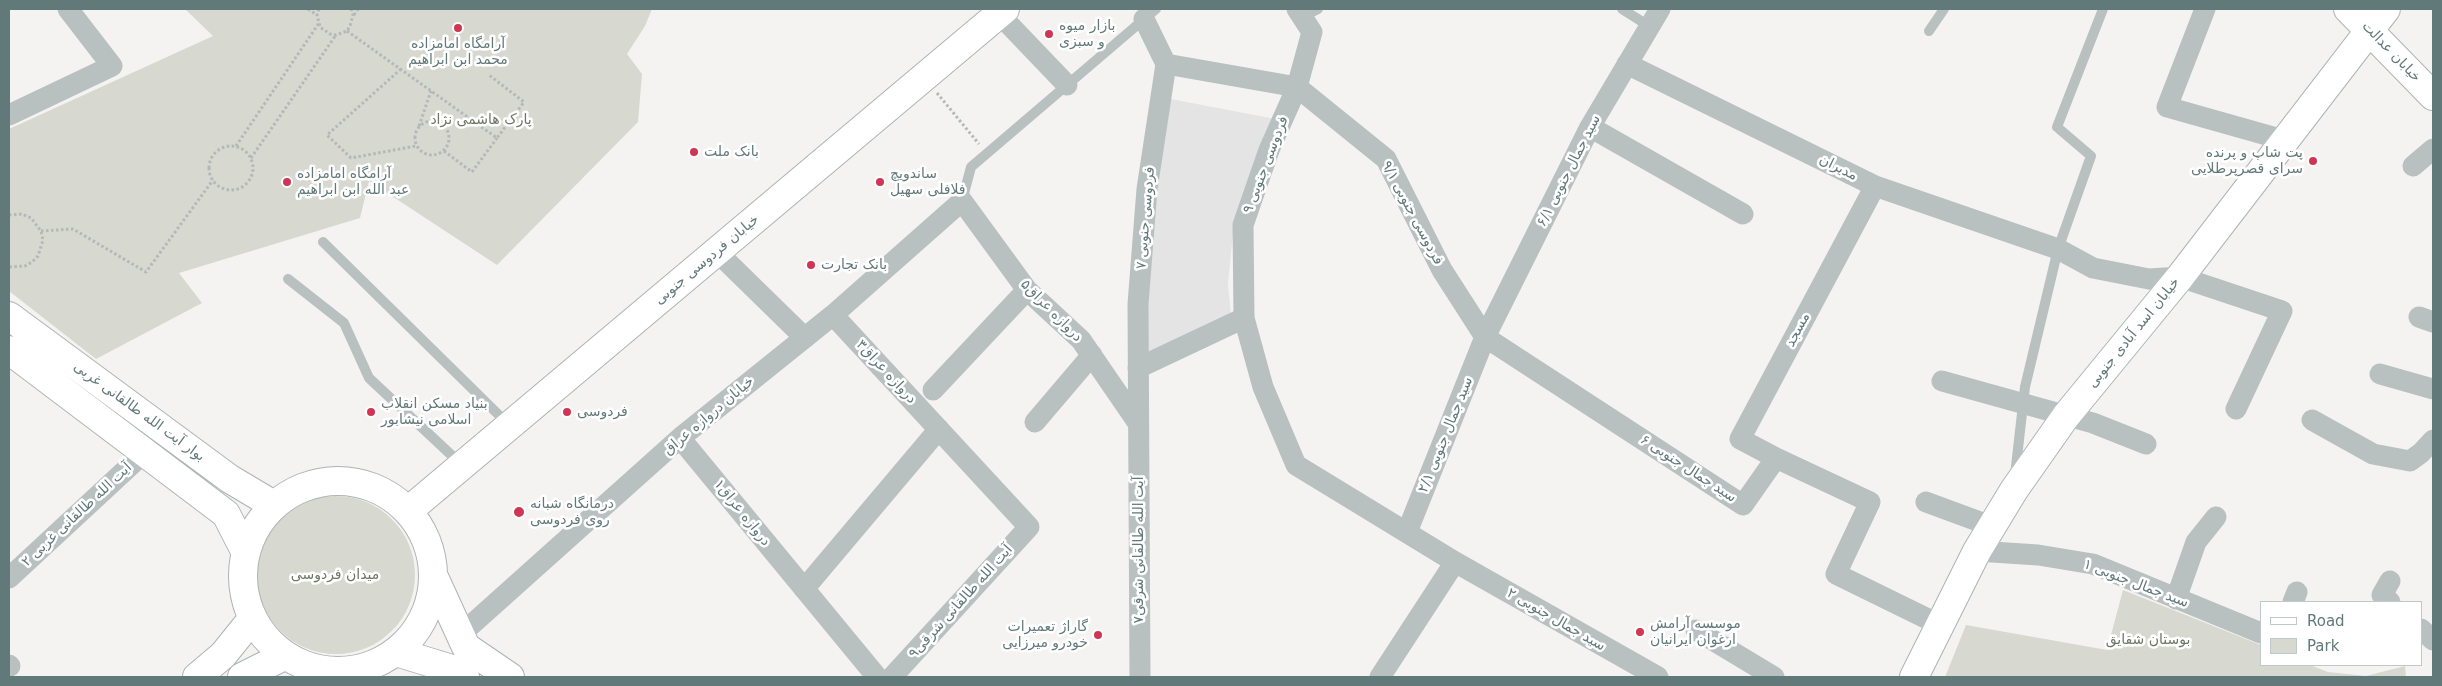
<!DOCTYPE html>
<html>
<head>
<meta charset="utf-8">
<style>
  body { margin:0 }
  #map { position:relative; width:2442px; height:686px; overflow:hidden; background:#f4f3f1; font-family:"DejaVu Sans",sans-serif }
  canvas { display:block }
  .frame { position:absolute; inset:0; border:10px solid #627979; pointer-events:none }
  .legend { position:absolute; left:2260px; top:601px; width:162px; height:65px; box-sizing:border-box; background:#fff; border:1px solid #c0c9c9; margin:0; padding:6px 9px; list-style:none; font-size:15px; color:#627979 }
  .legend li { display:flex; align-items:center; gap:10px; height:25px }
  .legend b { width:25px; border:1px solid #c0c9c9 }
</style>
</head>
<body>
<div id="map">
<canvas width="2442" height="686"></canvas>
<div class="frame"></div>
<ul class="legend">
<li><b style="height:6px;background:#fff"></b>Road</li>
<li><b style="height:14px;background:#d7d8d0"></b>Park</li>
</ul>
</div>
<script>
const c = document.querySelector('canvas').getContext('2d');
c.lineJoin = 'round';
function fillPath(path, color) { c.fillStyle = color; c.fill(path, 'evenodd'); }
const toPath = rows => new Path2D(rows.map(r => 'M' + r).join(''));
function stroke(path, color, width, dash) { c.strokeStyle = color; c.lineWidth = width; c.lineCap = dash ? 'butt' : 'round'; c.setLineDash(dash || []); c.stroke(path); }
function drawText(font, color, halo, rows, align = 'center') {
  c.font = font + ' "DejaVu Sans","Noto Sans Arabic",sans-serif'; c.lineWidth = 5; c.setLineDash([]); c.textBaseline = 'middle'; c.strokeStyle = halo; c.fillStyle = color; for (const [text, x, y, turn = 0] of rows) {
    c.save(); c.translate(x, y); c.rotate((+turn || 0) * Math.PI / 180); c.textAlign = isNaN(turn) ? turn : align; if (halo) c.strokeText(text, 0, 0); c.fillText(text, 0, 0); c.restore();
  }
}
const built = toPath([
  [1166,98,1275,119,1233,233,1228,284,1231,316,1144,355,1147,269]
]);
const green = toPath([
  [185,9,652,9,645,26,627,54,642,74,638,122,497,265,369,181,360,218,179,273,202,303,96,359,9,291,9,129,213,36],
  [9,329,220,484,217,488,9,336],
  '257 575a79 79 0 1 1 158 0a79 79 0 1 1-158 0Z',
  [2123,590,2261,645,2261,665,2310,665,2328,672,2366,676,2405,666,2406,677,1945,677,1966,625,2107,650]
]);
const path = toPath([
  [308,9,317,15],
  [319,9,317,15,320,27,330,34,336,35,347,31,350,26,353,15,351,9],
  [354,15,358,9],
  [347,31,497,138,524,102,489,75],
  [401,69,327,135,351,158,416,146],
  [937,93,979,144],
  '415 138a17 17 0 1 1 34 0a17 17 0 1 1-34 0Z',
  [419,126,431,91],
  [236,146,319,23],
  '209 168a22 22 0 1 1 44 0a22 22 0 1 1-44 0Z',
  [444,151,472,172,497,138],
  [251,158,336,35],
  [9,215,22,214,31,218,41,231,43,240,38,256,32,262,25,266,9,267],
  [41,231,73,229,146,272,213,180]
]);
const service = toPath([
  [1622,9,1649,26],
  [1302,17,1318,9],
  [1929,31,1944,9],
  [962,201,971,167,1156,9],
  [323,242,509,425],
  [288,279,344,323,369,378,462,465],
  [2015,475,2025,387,2058,249,2091,156,2057,127,2103,9]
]);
const minor = toPath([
  [1297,9,1312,32,1297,87,1269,150,1243,225,1244,318,1263,387,1296,465,1455,562,1658,677],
  [2205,9,2167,107,2284,140],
  [999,14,1067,85],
  [1166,64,1297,87,1386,159,1442,270,1485,337,1743,505,1776,458,1870,502,1836,574,1938,624],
  [1627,64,1875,186,2058,249,2093,268,2149,279,2180,277,2282,311,2236,409],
  [9,115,112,66,68,9],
  [1590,127,1743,214],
  [2413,166,2433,149],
  [717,252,805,338],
  [833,315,1029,527,892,677],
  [2419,317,2433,322],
  [1138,368,1244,318],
  [2380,374,2433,389],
  [1942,381,2093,423,2146,444],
  [933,390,1027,290],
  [2312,420,2373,454,2410,461,2421,453,2433,440],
  [1035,422,1092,355],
  [680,438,877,677],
  [1776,458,1740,439,1875,186],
  [1926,502,1991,526],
  [1407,532,1485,337,1590,127,1660,9],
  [1977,551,2038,555,2093,564,2261,633],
  [9,578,145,452],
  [2390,581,2382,595,2390,602],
  [804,589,939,429],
  [2176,599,2196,542,2216,517],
  [2293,602,2297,592],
  [2421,629,2433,640],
  [1696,630,1774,677],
  [460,635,680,438,833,315,962,201,1027,290,1081,340,1138,423],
  [9,665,10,666],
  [358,677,362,669],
  [1140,677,1138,304,1147,189,1166,64,1144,19],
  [1380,677,1455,562]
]);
const secondary = toPath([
  [2348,9,2433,96],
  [1914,677,1977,551,2014,490,2066,416,2180,277,2386,9]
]);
const primary = toPath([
  [9,316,230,479,272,504],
  [9,350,226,514,245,551],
  '243 576a95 95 0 1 1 190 0a95 95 0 1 1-190 0Z',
  [408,511,1005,9],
  [434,577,466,647,510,677],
  [396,652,455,670,465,677],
  [197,677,223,655,252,619],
  [242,677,284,656]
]);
const markers = [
  [458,28,5,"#ce3654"],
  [1049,34,5,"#ce3654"],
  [694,152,5,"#ce3654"],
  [2313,161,5,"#ce3654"],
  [287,182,5,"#ce3654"],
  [880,182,5,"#ce3654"],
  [811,265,5,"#ce3654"],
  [371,412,5,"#ce3654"],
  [567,412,5,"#ce3654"],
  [519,512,6,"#ce3654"],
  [1640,632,5,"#ce3654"],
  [1098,635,5,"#ce3654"]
];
const poiNames = [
  ["بازار میوه",1059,26],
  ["و سبزی",1059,42],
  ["آرامگاه امامزاده",458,44,"center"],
  ["محمد ابن ابراهیم",458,60,"center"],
  ["بانک ملت",704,152],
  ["پت شاپ و پرنده",2303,153,"right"],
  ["سرای قصرپرطلایی",2303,169,"right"],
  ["آرامگاه امامزاده",297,174],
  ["عبد الله ابن ابراهیم",297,190],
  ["ساندویچ",890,174],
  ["فلافلی سهیل",890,190],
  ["بانک تجارت",821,265],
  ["بنیاد مسکن انقلاب",381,404],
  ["اسلامی نیشابور",381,420],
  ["فردوسی",577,412],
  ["درمانگاه شبانه",530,504],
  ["روی فردوسی",530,520],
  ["موسسه آرامش",1650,624],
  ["ارغوان ایرانیان",1650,640],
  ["گاراژ تعمیرات",1088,627,"right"],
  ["خودرو میرزایی",1088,643,"right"]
];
const streetNames = [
  ["خیابان عدالت",2391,52,46],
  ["فردوسی جنوبی ۹",1266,165,-69],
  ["مدیران",1838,168,26],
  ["سید جمال جنوبی ۶/۱",1569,171,-63],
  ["فردوسی جنوبی ۹/۱",1412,213,62],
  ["فردوسی جنوبی ۷",1146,218,-85],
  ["خیابان فردوسی جنوبی",707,260,-40],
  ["دروازه عراق۵",1051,311,45],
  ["مسجد",1798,330,-62],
  ["خیابان اسد آبادی جنوبی",2134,333,-51],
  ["دروازه عراق۳",886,372,47],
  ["بوار آیت الله طالقانی غربی",139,412,36],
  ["خیابان دروازه عراق",709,416,-40],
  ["سید جمال جنوبی ۲/۱",1446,435,-68],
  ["سید جمال جنوبی ۶",1688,469,33],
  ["دروازه عراق۱",742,513,51],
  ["آیت الله طالقانی غربی ۲",77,515,-43],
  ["آیت الله طالقانی شرقی۷",1139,550,-90],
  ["سید جمال جنوبی ۱",2136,584,21],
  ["آیت الله طالقانی شرقی۹",961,602,-48],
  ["سید جمال جنوبی ۲",1556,620,30]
];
const parkNames = [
  ["پارک هاشمی نژاد",481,120],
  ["میدان فردوسی",335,575],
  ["بوستان شقایق",2148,640]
];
fillPath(built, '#e4e4e4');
fillPath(green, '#d7d8d0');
stroke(secondary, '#abb5b5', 30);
stroke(primary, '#adb4b4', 30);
stroke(path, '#b3b8b8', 3, [2.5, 2.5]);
stroke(service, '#b9c0c0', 10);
stroke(minor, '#b9c0c0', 21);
stroke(secondary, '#fff', 28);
stroke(primary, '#fff', 28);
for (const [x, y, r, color] of markers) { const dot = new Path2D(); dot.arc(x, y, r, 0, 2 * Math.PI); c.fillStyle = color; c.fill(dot); stroke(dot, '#fff', 2); }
drawText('14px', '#627979', '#fff', poiNames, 'left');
drawText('14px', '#627979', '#fff', streetNames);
drawText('14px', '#707664', '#fff', parkNames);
</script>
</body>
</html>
